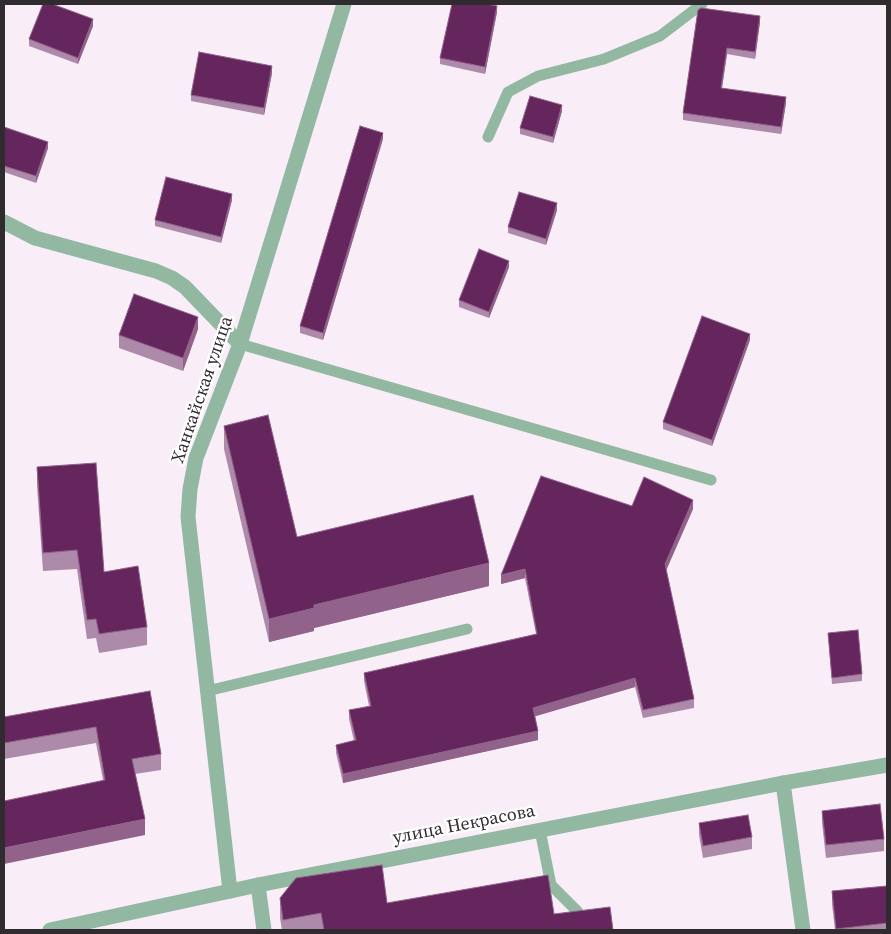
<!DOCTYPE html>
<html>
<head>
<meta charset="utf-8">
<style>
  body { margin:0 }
  #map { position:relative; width:891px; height:934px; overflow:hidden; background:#f9eef7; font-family:"Source Serif 4",serif }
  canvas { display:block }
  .frame { position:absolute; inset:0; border:5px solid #302b2f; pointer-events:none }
</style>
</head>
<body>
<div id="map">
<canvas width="891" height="934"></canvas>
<div class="frame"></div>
</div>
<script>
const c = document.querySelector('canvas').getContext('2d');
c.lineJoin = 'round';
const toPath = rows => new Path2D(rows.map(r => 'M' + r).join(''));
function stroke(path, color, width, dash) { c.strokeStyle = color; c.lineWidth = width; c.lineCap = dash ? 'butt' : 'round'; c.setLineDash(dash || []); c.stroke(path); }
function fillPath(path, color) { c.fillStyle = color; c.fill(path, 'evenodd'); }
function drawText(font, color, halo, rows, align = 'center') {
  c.font = font + ' "Source Serif 4",serif'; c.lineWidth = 5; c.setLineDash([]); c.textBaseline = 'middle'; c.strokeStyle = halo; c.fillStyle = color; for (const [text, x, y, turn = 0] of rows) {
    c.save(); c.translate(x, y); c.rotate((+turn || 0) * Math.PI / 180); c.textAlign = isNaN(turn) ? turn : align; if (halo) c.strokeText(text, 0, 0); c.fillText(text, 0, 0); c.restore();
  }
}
const service = toPath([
  [488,137,508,92,538,76,604,59,660,36,702,4],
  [240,344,711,480],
  [207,691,467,629],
  [540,830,551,885,578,912]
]);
const minor = toPath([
  [4,222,35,238,156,271,172,278,185,287,240,344],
  [783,783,803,930],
  [258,885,264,930],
  [230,891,188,517,190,489,196,458,240,344,344,4]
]);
const tertiary = toPath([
  [50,930,258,885,783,783,887,765]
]);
const wall = toPath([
  [698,10,760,22,755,59,727,54,722,88,786,103,781,134,683,120,683,113],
  [497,12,485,74,440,64,440,58],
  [93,26,78,64,29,46,29,39],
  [272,73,264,115,191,101,191,95],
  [562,111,553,143,520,134,520,128],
  [4,127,48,148,36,183,4,172],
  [383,139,323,340,300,333,300,326],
  [232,200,221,243,155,226,155,220],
  [557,210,546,245,508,233,508,227],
  [509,267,489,318,459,307,459,300],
  [198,329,183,371,119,348,119,335],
  [750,340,712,446,663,429,663,422],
  [224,426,297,537,489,586,314,628,314,631,269,642,224,449],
  [37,467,104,572,147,627,147,645,99,653,96,638,87,639,77,569,43,571,37,486],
  [632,506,693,509,666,570,694,699,694,708,643,718,635,687,534,716,538,740,343,783,336,753,336,745,354,741,349,719,349,710,369,706,364,681,364,673,536,634,525,578,501,584],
  [828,633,862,674,862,681,832,684],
  [150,691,161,754,161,770,135,774,145,835,103,780,96,743,4,759,4,717],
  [822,811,884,839,884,851,826,858,822,823],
  [699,823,752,837,752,849,703,858,699,835],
  [887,886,887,930,835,930,832,904,832,891],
  [280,898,387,903,554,914,613,930,282,930,280,918]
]);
const shadedWall = toPath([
  [497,6,497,12,485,74,485,67],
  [760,16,760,22,755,59,755,52],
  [93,19,93,26,78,64,78,58],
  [727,48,727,54,721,94,721,88],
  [272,66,272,73,264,115,264,108],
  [786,97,786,103,781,134,781,127],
  [562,105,562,111,553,143,553,137],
  [383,133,383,139,323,340,323,333],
  [48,142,48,148,36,183,36,176],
  [232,194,232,200,221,243,221,237],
  [557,203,557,210,546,245,546,239],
  [509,261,509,267,489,318,489,312],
  [198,317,198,329,183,371,183,358],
  [750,334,750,340,712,446,712,440],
  [693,500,693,509,665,573,665,564],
  [489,563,489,586,314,628,314,631,269,642,269,619,314,605],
  [525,569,525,578,501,584,501,575],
  [635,678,635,687,533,717,533,708],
  [538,731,538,740,343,783,343,774],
  [145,819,145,835,4,864,4,848]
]);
const building = toPath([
  [43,4,52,4,93,19,78,58,29,39,43,4],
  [452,4,486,4,497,6,485,67,440,58,452,4],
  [701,8,760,16,755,52,727,48,721,88,786,97,781,127,683,113,698,10,701,8],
  [199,52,272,66,264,108,191,95,199,52],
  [530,96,562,105,553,137,520,128,530,96],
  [360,126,383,133,323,333,300,326,360,126],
  [4,127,48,142,36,176,4,166,4,127],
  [166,177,232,194,221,237,155,220,166,177],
  [519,192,557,203,546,239,508,227,519,192],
  [479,249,509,261,489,312,459,300,479,249],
  [134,294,198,317,183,358,119,335,134,294],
  [702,316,750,334,712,440,663,422,702,316],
  [268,415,297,537,473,495,489,563,314,605,314,608,269,619,224,426,268,415],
  [96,463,104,572,138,566,147,627,99,634,96,619,87,620,77,550,43,553,37,467,96,463],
  [541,476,632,506,644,477,693,500,665,564,694,699,643,710,635,678,533,708,538,731,343,774,336,745,356,740,349,710,371,706,364,673,537,634,525,569,501,575,541,476],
  [858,630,862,674,832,678,828,633,858,630],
  [150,691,161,754,132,759,145,819,4,848,4,801,105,780,96,727,4,743,4,717,150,691],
  [880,804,884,839,826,845,822,811,880,804],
  [748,815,752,837,703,846,699,823,748,815],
  [382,865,387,903,548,875,554,914,610,907,613,930,324,930,321,913,283,920,280,898,296,878,382,865],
  [887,886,887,923,836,929,832,891,887,886]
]);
const streetNames = [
  ["Ханкайская улица",203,390,-71],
  ["улица Некрасова",464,825,-11]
];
stroke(service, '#92b8a2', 11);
stroke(minor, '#92b8a2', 15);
stroke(tertiary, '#92b8a2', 15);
fillPath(wall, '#ae8aaa');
fillPath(shadedWall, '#91628a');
fillPath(building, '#64265c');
stroke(building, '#91628a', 1);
drawText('18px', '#302b2f', '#fff', streetNames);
</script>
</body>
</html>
